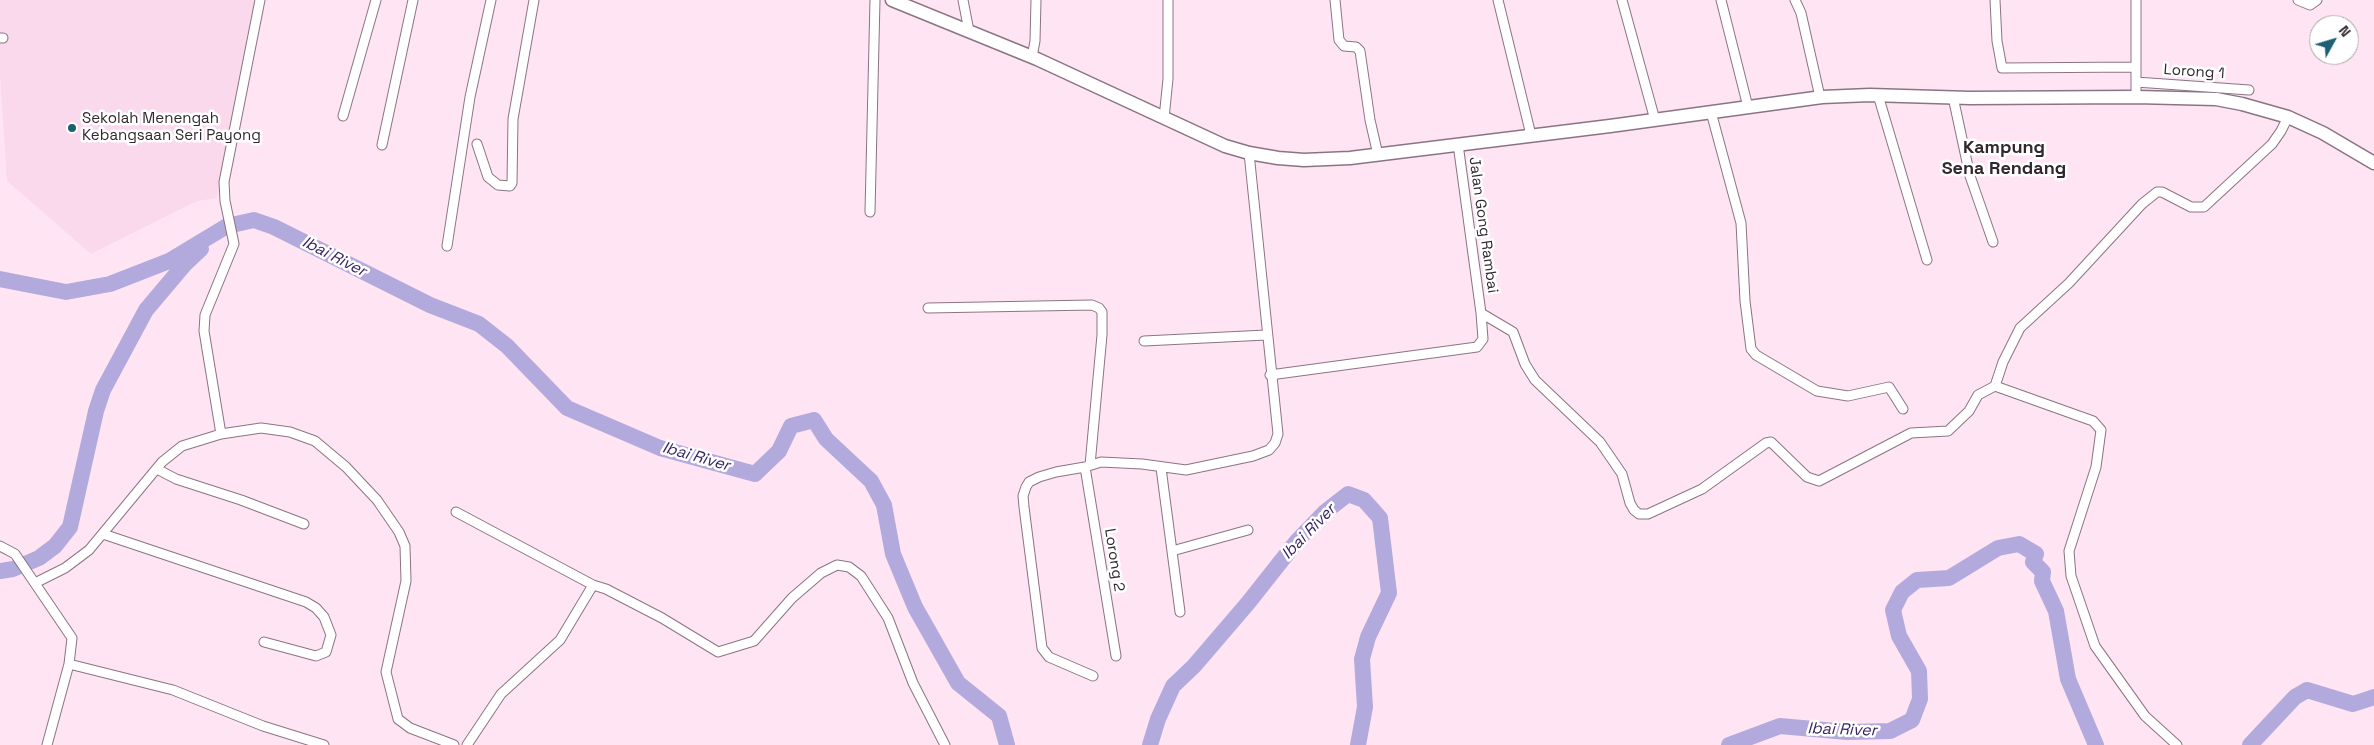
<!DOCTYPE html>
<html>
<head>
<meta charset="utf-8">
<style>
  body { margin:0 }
  #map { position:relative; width:2374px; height:745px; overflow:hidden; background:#ffe5f4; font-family:"Space Grotesk",sans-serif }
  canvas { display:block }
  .north { position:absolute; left:2309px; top:15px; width:50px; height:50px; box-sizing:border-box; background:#fff; border:1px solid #ada9ab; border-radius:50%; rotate:51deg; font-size:14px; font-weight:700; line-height:20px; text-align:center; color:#31282e }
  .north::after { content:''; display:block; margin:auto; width:18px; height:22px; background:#1b6172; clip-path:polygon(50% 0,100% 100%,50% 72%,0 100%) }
</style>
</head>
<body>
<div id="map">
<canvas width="2374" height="745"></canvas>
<div class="north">N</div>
</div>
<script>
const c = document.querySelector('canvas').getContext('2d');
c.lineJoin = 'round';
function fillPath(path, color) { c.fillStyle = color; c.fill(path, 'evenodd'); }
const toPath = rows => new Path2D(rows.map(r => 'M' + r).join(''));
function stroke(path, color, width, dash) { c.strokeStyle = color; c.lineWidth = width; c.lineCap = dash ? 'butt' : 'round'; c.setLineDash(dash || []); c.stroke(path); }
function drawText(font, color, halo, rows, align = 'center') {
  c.font = font + ' "Space Grotesk",sans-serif'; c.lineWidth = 5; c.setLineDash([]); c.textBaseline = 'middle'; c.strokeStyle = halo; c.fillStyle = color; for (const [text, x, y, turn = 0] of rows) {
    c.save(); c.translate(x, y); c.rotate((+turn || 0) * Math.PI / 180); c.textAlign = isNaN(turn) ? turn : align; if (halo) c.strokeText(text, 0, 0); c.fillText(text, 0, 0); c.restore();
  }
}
const built = toPath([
  [0,0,258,0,217,198,197,201,91,254,7,181,0,75]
]);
const river = toPath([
  [0,279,66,292,110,284,169,261,227,226,254,220,274,227,430,305,479,324,507,346,567,408,660,448,755,474,779,451,791,426,814,420,826,439,871,481,884,505,893,554,915,607,958,683,999,716,1007,745],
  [0,571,13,569,39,558,55,546,70,527,96,411,103,390,146,310,184,265,201,249],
  [1150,745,1158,719,1173,686,1194,666,1248,603,1297,541,1325,512,1348,494,1364,500,1380,518,1389,593,1368,637,1362,659,1365,707,1358,745],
  [1729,745,1780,726,1847,732,1890,731,1912,720,1920,699,1919,671,1899,636,1893,610,1902,592,1917,580,1949,578,1998,548,2019,544,2036,554,2033,562,2043,572,2042,581,2056,611,2068,679,2096,745],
  [2250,745,2295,697,2307,690,2353,704,2374,697]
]);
const minor = toPath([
  [963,0,969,31],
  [1335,0,1339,40,1344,46,1356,47,1360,51,1370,120,1378,155],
  [1498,0,1531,135],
  [1622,0,1655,120],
  [1721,0,1748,107],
  [1795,0,1801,13,1820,97],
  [1995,0,1997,41,2002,68,2136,67],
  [2298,0,2310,5,2317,0],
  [0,38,3,38],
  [1032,57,1035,41,1036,0],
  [2136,82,2249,90],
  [1878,95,1927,260],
  [1953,97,1970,176,1993,242],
  [2136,97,2136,0],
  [1711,112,1741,223,1745,301,1751,349,1756,355,1817,391,1848,396,1889,387,1903,409],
  [343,116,376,0],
  [1164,118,1168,79,1168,0],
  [477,144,488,177,498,185,510,186,512,183,513,119,534,0],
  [1458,144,1481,313,1513,332,1525,364,1535,380,1600,442,1622,474,1630,503,1634,510,1639,514,1648,514,1702,489,1766,443,1771,442,1807,477,1819,481,1911,433,1948,431,1969,411,1978,395,1995,386],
  [382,145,413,0],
  [870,212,875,0],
  [447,246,470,97,491,0],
  [928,308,1092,305,1099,308,1102,312,1102,335,1090,465],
  [1144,341,1266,335],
  [1270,375,1477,347,1483,339,1481,313],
  [1995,386,2093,421,2101,430,2096,467,2069,551,2071,576,2095,646,2145,716,2177,745],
  [1995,386,2003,362,2020,328,2069,283,2142,204,2157,192,2162,192,2191,207,2204,207,2272,144,2281,131,2288,117],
  [221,434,204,331,205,315,234,244,225,201,224,182,260,0],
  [1085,467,1116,656],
  [1161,468,1180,612],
  [157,469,176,479,241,500,304,524],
  [456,512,593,585,606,589,662,618,718,652,754,641,792,598,821,573,837,565,849,567,861,576,888,618,913,683,945,745],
  [103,534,306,602,316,608,324,617,331,635,326,652,316,656,264,642],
  [0,546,15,554,72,638,69,664,47,745],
  [1172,551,1248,530],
  [35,583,65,568,89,550,162,462,182,446,221,434,261,428,290,432,315,441,346,467,377,500,399,532,405,546,406,581,386,672,398,719,410,728,454,745],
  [69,664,173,690,263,726,324,745],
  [1093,676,1049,657,1042,648,1024,507,1023,496,1026,487,1029,482,1039,477,1056,472,1085,467,1101,462,1142,464,1186,470,1253,456,1269,450,1275,443,1278,434,1249,153],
  [467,745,501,694,560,640,593,585]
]);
const secondary = toPath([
  [892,0,1037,59,1225,146,1249,153,1278,158,1304,160,1350,158,1610,126,1822,97,1870,95,1970,98,2136,97,2216,99,2242,104,2288,117,2323,133,2374,163]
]);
const markers = [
  [72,128,5,"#1b6172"]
];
const streetNames = [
  ["Lorong 1",2194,72,4],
  ["Jalan Gong Rambai",1483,225,82],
  ["Lorong 2",1114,560,81]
];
const poiNames = [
  ["Sekolah Menengah",82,119],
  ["Kebangsaan Seri Payong",82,136]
];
const waterNames = [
  ["Ibai River",334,257,27],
  ["Ibai River",696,457,16],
  ["Ibai River",1309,532,-46],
  ["Ibai River",1842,730,2]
];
const quarterNames = [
  ["Kampung",2004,148],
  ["Sena Rendang",2004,169]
];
fillPath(built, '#fad9ed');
stroke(river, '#b2a9dd', 16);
stroke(minor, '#8b7482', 11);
stroke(secondary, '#8b7482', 15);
stroke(minor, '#fff', 9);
stroke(secondary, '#fff', 12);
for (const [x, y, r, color] of markers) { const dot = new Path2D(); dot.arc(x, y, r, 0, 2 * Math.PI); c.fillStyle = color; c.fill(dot); stroke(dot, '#fff', 2); }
drawText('15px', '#31282e', '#fff', streetNames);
drawText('15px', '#31282e', '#fff', poiNames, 'left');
drawText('italic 16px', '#362563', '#fff', waterNames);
drawText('bold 18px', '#31282e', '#fff', quarterNames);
</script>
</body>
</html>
